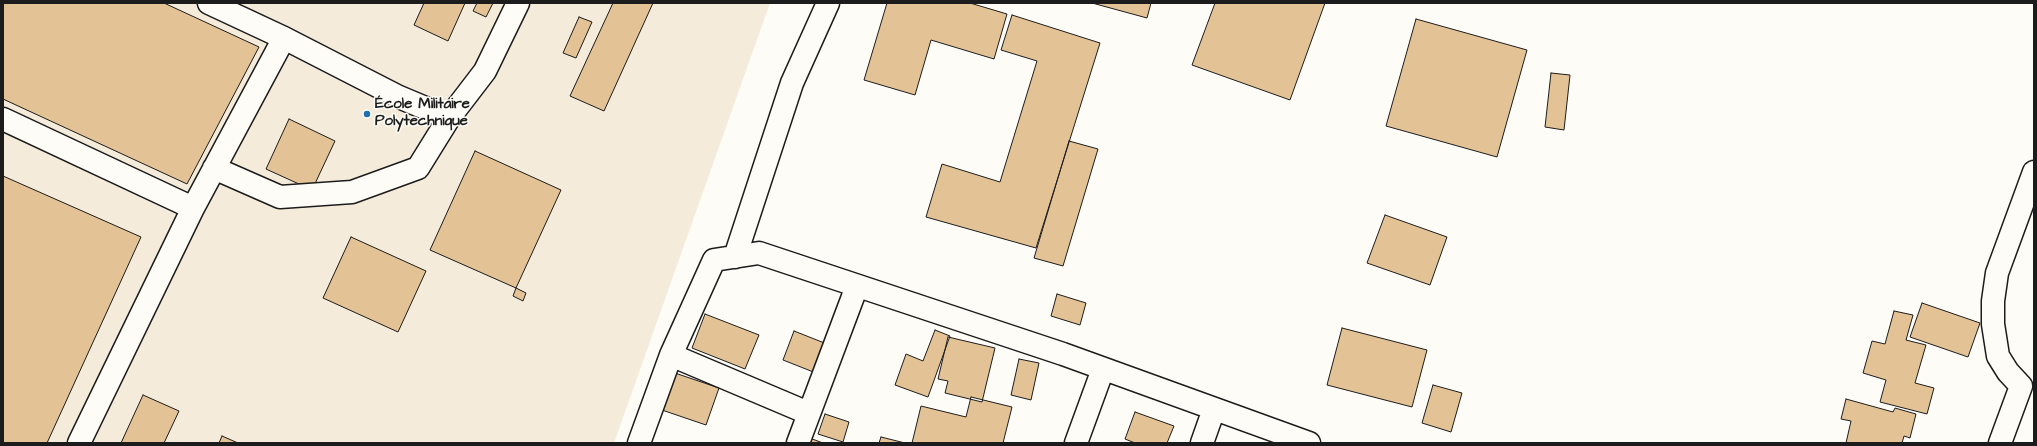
<!DOCTYPE html>
<html>
<head>
<meta charset="utf-8">
<style>
  body { margin:0 }
  #map { position:relative; width:2037px; height:446px; overflow:hidden; background:#fdfcf7; font-family:"Architects Daughter",sans-serif }
  canvas { display:block }
  .frame { position:absolute; inset:0; border:4px solid #1c1c1c; pointer-events:none }
</style>
</head>
<body>
<div id="map">
<canvas width="2037" height="446"></canvas>
<div class="frame"></div>
</div>
<script>
const c = document.querySelector('canvas').getContext('2d');
c.lineJoin = 'round';
function fillPath(path, color) { c.fillStyle = color; c.fill(path, 'evenodd'); }
const toPath = rows => new Path2D(rows.map(r => 'M' + r).join(''));
function stroke(path, color, width, dash) { c.strokeStyle = color; c.lineWidth = width; c.lineCap = dash ? 'butt' : 'round'; c.setLineDash(dash || []); c.stroke(path); }
function drawText(font, color, halo, rows, align = 'center') {
  c.font = font + ' "Architects Daughter",sans-serif'; c.lineWidth = 3; c.setLineDash([]); c.textBaseline = 'middle'; c.strokeStyle = halo; c.fillStyle = color; for (const [text, x, y, turn = 0] of rows) {
    c.save(); c.translate(x, y); c.rotate((+turn || 0) * Math.PI / 180); c.textAlign = isNaN(turn) ? turn : align; if (halo) c.strokeText(text, 0, 0); c.fillText(text, 0, 0); c.restore();
  }
}
const built = toPath([
  [3,3,770,3,614,443,3,443]
]);
const building = toPath([
  [3,3,164,3,259,47,187,184,3,99,3,3],
  [424,3,465,3,448,41,414,25,424,3],
  [477,3,493,3,486,17,473,11,477,3],
  [613,3,653,3,604,111,570,96,613,3],
  [887,3,970,3,1007,14,994,59,931,40,915,95,864,80,887,3],
  [1092,3,1151,3,1147,18,1092,3],
  [1215,3,1325,3,1290,100,1192,65,1215,3],
  [1012,15,1100,43,1036,248,926,217,942,164,1000,182,1037,61,1001,50,1012,15],
  [579,17,592,22,576,58,563,53,579,17],
  [1416,19,1527,50,1497,157,1386,126,1416,19],
  [1551,73,1570,75,1564,130,1545,127,1551,73],
  [289,119,335,141,312,190,266,169,289,119],
  [1069,141,1098,149,1063,266,1034,258,1069,141],
  [475,151,561,190,516,288,430,250,475,151],
  [3,176,141,237,47,443,3,443,3,176],
  [1385,215,1447,237,1430,285,1367,263,1385,215],
  [351,237,426,271,398,332,323,298,351,237],
  [516,288,526,293,523,301,513,296,516,288],
  [1057,294,1086,303,1080,325,1051,316,1057,294],
  [1922,303,1980,323,1968,357,1910,337,1922,303],
  [1894,311,1913,315,1906,340,1926,345,1915,383,1934,388,1927,414,1880,402,1886,380,1863,373,1872,341,1885,344,1894,311],
  [705,314,759,335,745,369,692,348,705,314],
  [1342,328,1427,350,1412,407,1327,385,1342,328],
  [935,330,950,336,928,397,895,385,906,354,923,361,935,330],
  [794,331,827,344,816,373,783,360,794,331],
  [948,337,995,348,982,402,945,393,948,381,938,379,948,337],
  [1019,359,1039,363,1031,400,1011,395,1019,359],
  [669,371,719,388,706,425,656,408,669,371],
  [1433,385,1462,393,1451,432,1422,423,1433,385],
  [143,395,179,411,164,443,121,443,143,395],
  [971,397,1012,407,1003,443,912,443,921,406,966,417,971,397],
  [1846,399,1893,412,1895,408,1916,414,1910,438,1904,436,1902,443,1846,443,1851,421,1841,419,1846,399],
  [1135,412,1174,426,1167,443,1135,443,1125,439,1135,412],
  [825,414,849,422,843,442,818,434,825,414],
  [222,436,238,443,219,443,222,436],
  [807,437,823,443,804,443,807,437],
  [881,437,905,443,879,443,881,437]
]);
const minor = toPath([
  [209,3,284,38,399,97,449,118,485,71,518,3],
  [3,119,193,208],
  [214,168,280,197,352,192,418,168,449,118],
  [735,257,792,83,828,3],
  [671,355,808,413],
  [79,443,193,208,284,38],
  [639,443,671,355,714,260,759,253,1063,354,1309,443],
  [798,443,857,286],
  [1076,443,1103,369],
  [1202,443,1214,409],
  [2000,443,2021,386,2008,372,1998,356,1993,324,1993,301,1997,273,2034,172]
]);
const markers = [
  [367,114,4,"#1f6fb2"]
];
const poiNames = [
  ["École Militaire",375,105],
  ["Polytechnique",375,122]
];
fillPath(built, '#f5ebda');
fillPath(building, '#e3c295');
stroke(building, '#1c1c1c', 1);
stroke(minor, '#1c1c1c', 25);
stroke(minor, '#fdfcf7', 22);
for (const [x, y, r, color] of markers) { const dot = new Path2D(); dot.arc(x, y, r, 0, 2 * Math.PI); c.fillStyle = color; c.fill(dot); stroke(dot, '#fdfcf7', 1.5); }
drawText('bold 15px', '#1c1c1c', '#fdfcf7', poiNames, 'left');
</script>
</body>
</html>
